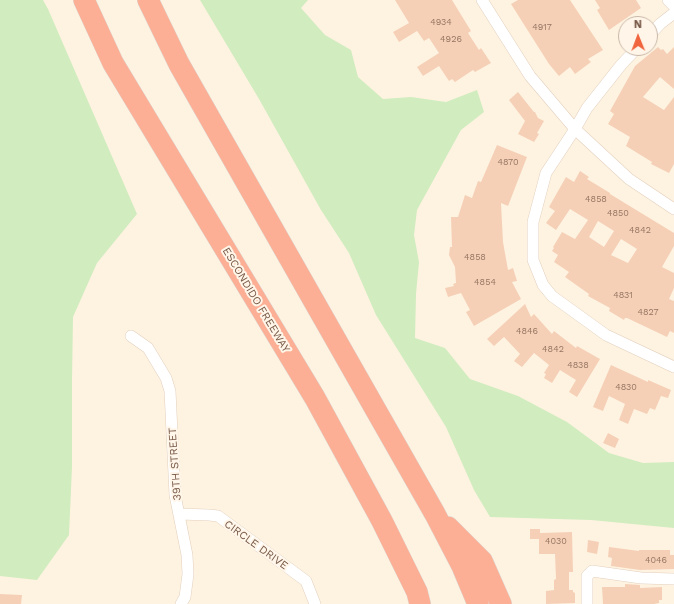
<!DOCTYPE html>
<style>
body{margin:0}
#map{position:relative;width:674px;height:604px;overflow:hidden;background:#fef3e1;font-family:"Work Sans",sans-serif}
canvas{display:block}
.north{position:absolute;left:618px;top:16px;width:40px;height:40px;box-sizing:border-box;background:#fff6e9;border:1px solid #c9b7a8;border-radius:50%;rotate:359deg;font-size:11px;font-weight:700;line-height:16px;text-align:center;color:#775846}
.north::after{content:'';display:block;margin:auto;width:14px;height:18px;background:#f0653e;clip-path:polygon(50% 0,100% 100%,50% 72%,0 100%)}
</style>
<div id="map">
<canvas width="674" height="604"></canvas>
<div class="north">N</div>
</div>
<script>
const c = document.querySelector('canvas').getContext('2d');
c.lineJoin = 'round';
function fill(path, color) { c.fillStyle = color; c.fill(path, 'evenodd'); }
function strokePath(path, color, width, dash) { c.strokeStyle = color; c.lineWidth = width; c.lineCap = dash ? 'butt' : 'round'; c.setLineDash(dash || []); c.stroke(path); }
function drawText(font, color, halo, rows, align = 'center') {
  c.font = font + ' "Work Sans",sans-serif'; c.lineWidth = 4; c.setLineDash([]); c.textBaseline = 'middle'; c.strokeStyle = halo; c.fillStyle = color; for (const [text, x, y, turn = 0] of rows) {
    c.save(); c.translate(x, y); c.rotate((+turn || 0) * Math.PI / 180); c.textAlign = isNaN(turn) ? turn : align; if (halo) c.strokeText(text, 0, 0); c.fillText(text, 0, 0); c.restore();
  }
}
const green = new Path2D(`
 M 0,0 L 43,0 L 48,9 L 137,214 L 97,263 L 73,317 L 72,381 L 72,467 L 69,535 L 37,580 L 0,576 Z
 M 200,0 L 308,0 L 301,8 L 325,35 L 351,50 L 358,77 L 383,99 L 411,97 L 446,102 L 477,90 L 484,112 L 461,130 L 417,210 L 414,235 L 419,262 L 416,294 L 415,338 L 445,348 L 470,379 L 518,396 L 567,422 L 609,453 L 643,463 L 674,462 L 674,528 L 591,520 L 490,517 L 474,490 L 446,427 L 376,315 L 349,253 L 321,210 L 259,99 Z`);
const building = new Path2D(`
 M 395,0 L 452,0 L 471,31 L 468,33 L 479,50 L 481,48 L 491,63 L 475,72 L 473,70 L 455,82 L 452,79 L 449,81 L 439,66 L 423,76 L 417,67 L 439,53 L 429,38 L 424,41 L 417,31 L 399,42 L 393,32 L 409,23 Z
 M 518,0 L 570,0 L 603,50 L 588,59 L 591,62 L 575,74 L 570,67 L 559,76 L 549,64 L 511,4 Z
 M 595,0 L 636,0 L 641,8 L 609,30 L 597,10 L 600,8 Z
 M 658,47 L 661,50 L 663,49 L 667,54 L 674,47 L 674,89 L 660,77 L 643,97 L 664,110 L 674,97 L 674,164 L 669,173 L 651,164 L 652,162 L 626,146 L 630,137 L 608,124 L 614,114 L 610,111 L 635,66 Z
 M 518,92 L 534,112 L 535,112 L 538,118 L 544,121 L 537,133 L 539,134 L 534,142 L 518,134 L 525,121 L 509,100 Z
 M 497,145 L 527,157 L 508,206 L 501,203 L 503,242 L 508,270 L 513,268 L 517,281 L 512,282 L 521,299 L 474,326 L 466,312 L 470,310 L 461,293 L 448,297 L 445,288 L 454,286 L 453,284 L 456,283 L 455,267 L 449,255 L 450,247 L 452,247 L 451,217 L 458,217 L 465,195 L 472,198 L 478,181 L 481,182 Z
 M 580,171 L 589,177 L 587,179 L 610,193 L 610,194 L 674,233 L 674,246 L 662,267 L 674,273 L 674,288 L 669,299 L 674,301 L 674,333 L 670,331 L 667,337 L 627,318 L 625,318 L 624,320 L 609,311 L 610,308 L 588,296 L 589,294 L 565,277 L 569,272 L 554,262 L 558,255 L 552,251 L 554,248 L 553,247 L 562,232 L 575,239 L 588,220 L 570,209 L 556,230 L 546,223 L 555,211 L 549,207 L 566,177 L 574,182 ZM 598,221 L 614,231 L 604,247 L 589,237 ZM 621,239 L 637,249 L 628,263 L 611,255 Z
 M 525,304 L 531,317 L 534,314 L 552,334 L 554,331 L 576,348 L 577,346 L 600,359 L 577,397 L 569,392 L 576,380 L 560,370 L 552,383 L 544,378 L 546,374 L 544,373 L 549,365 L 534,353 L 522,367 L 514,361 L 520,354 L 504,337 L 494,346 L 487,339 Z
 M 611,365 L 648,382 L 648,380 L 671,390 L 668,398 L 661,396 L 655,410 L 650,408 L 647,414 L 634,409 L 628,424 L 619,420 L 625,404 L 609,396 L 603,411 L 593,407 Z
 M 608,433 L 619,439 L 615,448 L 603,443 Z
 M 530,529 L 540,529 L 540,533 L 572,532 L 573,572 L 569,572 L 569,590 L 573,590 L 573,592 L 575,593 L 575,603 L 546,604 L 546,591 L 554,590 L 554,580 L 556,579 L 555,554 L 539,554 L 539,539 L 530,539 Z
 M 588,540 L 599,542 L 597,554 L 587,552 Z
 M 609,547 L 639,551 L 639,550 L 670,550 L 670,555 L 674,555 L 674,569 L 640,570 L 611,566 L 612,558 L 608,557 Z
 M 625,584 L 640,585 L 640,588 L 662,587 L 662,600 L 659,600 L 659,603 L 654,604 L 603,604 L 602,587 L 625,587 Z
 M 0,594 L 22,595 L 21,604 L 0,604 Z`);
const street = new Path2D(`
 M 482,0 L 530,76 L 575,129 L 629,179 L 674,209
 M 668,0 L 674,6
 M 650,35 L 660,24 L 674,13
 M 637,48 L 621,65 L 587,108 L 575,129 L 546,173 L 533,222 L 533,260 L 543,285 L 552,296 L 606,335 L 674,367
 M 131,336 L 148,348 L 166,378 L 170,391 L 175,495 L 187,555 L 188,574 L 185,597 L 181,604
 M 180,514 L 209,515 L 218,516 L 306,581 L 315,604
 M 587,604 L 587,576 L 592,571 L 641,578 L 674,579`);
const highway = new Path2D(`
 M 84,0 L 113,63 L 315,398 L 382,521 L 417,592 L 420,604
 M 148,0 L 179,64 L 435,514 L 462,566 L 478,604
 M 448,527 L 482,561 L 501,604`);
const numberNames = [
 ["4934",441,22],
 ["4917",542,27],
 ["4926",451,39],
 ["4870",508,162],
 ["4858",596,199],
 ["4850",618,213],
 ["4842",640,230],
 ["4858",475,257],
 ["4854",485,282],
 ["4831",623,295],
 ["4827",648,312],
 ["4846",527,331],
 ["4842",553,349],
 ["4838",578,365],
 ["4830",626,387],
 ["4030",556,541],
 ["4046",656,560]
];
const streetNames = [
 ["ESCONDIDO FREEWAY",256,300,59],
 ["39TH STREET",175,464,-94],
 ["CIRCLE DRIVE",256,545,36]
];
fill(green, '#d1ecbf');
fill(building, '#f5d0b7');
strokePath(street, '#e3cfbd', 12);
strokePath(highway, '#ded7d3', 22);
strokePath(street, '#fff', 11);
strokePath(highway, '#fcaf94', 21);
drawText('9px', '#967662', null, numberNames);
drawText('11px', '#775846', '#fff6e9', streetNames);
</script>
